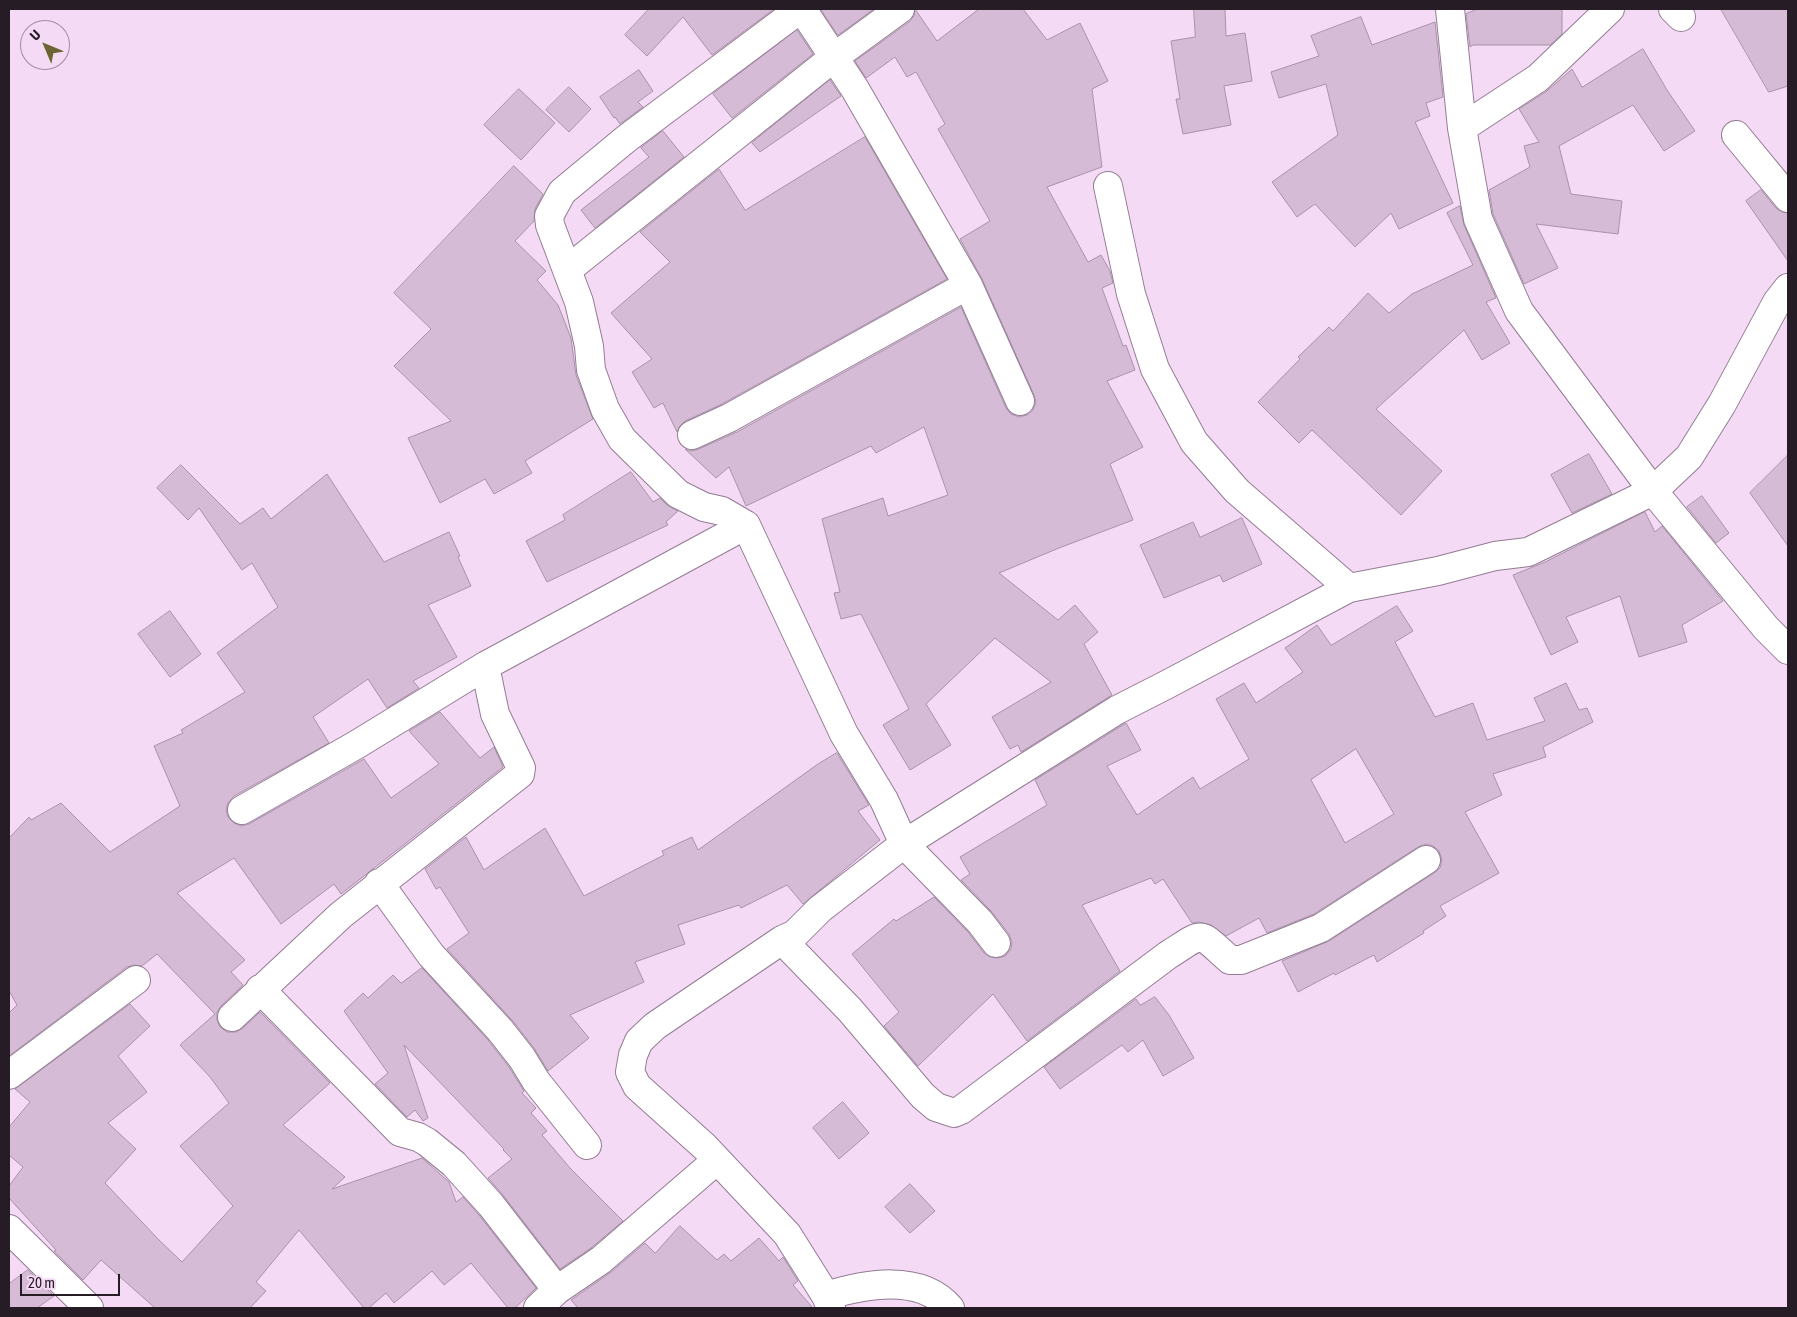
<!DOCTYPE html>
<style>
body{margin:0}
#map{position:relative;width:1797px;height:1317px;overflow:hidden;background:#f4daf4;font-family:"Asap Condensed",sans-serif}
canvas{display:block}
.frame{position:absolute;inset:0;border:10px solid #261c26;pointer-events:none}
.north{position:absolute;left:20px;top:20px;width:50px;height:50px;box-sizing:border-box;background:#f4daf4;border:1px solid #a28ea2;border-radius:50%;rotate:315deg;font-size:14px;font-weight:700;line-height:20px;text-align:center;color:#261c26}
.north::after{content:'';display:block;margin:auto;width:18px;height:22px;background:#6b6531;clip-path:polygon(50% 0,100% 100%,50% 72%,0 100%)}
.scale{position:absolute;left:20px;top:1274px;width:100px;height:22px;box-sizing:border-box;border:2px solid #261c26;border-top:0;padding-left:6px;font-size:15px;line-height:18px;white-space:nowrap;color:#261c26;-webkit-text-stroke:4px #f4daf4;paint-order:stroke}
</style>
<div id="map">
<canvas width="1797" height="1317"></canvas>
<div class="frame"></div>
<div class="north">U</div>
<div class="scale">20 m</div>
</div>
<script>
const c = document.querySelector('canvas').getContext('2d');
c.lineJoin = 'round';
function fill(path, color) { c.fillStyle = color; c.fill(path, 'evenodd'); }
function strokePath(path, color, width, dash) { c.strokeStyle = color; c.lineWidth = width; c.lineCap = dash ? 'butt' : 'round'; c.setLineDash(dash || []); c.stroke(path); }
const building = new Path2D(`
 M 649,9 L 774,9 L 712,55 L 683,17 L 647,56 L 625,35 Z
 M 821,9 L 874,9 L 838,35 Z
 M 915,9 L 937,41 L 979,9 L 1023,9 L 1047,40 L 1080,23 L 1108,81 L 1092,89 L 1102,167 L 1047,187 L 1088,262 L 1101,255 L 1110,271 L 1113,283 L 1102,288 L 1123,346 L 1126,345 L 1135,370 L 1107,381 L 1143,447 L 1110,464 L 1133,520 L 1059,548 L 999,573 L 1058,620 L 1075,605 L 1098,632 L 1084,644 L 1112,695 L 1021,752 L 1018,745 L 1010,749 L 992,717 L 1051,682 L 995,638 L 926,704 L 951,745 L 910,770 L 883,725 L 909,709 L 861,614 L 841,619 L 834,593 L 840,592 L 822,519 L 883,498 L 888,516 L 948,495 L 924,427 L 876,453 L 871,446 L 746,506 L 729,467 L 716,478 L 685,449 L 691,451 L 699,449 L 737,432 L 961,307 L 1006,408 L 1011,414 L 1019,417 L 1027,415 L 1033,410 L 1036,402 L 1034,395 L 982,279 L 960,239 L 990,221 L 938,129 L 945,124 L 916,72 L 907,77 L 895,57 L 866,78 L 855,61 L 909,22 L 914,16 Z
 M 1194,9 L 1225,9 L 1226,36 L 1245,33 L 1252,81 L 1224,86 L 1231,125 L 1183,134 L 1176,99 L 1180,99 L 1171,41 L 1195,37 Z
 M 1478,9 L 1562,9 L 1562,34 L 1550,45 L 1473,45 L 1470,47 L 1466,14 Z
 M 1721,9 L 1788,9 L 1788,86 L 1769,92 Z
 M 1361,17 L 1372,45 L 1435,22 L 1443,97 L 1426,103 L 1430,116 L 1415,122 L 1453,203 L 1399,229 L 1391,213 L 1355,247 L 1315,204 L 1297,217 L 1272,182 L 1338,135 L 1326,84 L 1279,98 L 1271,72 L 1319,56 L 1311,36 Z
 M 797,30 L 813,54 L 732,118 L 713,94 Z
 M 1643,49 L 1667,90 L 1695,131 L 1664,151 L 1633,105 L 1559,146 L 1571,194 L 1622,201 L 1618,234 L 1536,224 L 1558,268 L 1524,284 L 1493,214 L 1489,190 L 1530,167 L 1524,146 L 1539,142 L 1519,109 L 1547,91 L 1572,69 L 1582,87 Z
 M 639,70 L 653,91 L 638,102 L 643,107 L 620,124 L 615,117 L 614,118 L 600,97 Z
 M 830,80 L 841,96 L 760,152 L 752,143 Z
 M 569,87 L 591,109 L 569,132 L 546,110 Z
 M 519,89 L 555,123 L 521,160 L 484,125 Z
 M 663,131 L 684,157 L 595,228 L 581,210 L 649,157 L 641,148 Z
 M 865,137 L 947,279 L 722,404 L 685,421 L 680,426 L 677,432 L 663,403 L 654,408 L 632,372 L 652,359 L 611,313 L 670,262 L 640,232 L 719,169 L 745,210 Z
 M 514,166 L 543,194 L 535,209 L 534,221 L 515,241 L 546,271 L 537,280 L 558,305 L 571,338 L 576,375 L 593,419 L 525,461 L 532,473 L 494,494 L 485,479 L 440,503 L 408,438 L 451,421 L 394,366 L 431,329 L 394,293 Z
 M 1761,190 L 1776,208 L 1782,212 L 1788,213 L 1788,261 L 1746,201 Z
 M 1460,206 L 1464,225 L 1496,298 L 1486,302 L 1510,343 L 1482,360 L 1464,330 L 1376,409 L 1442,471 L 1401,515 L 1312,430 L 1299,443 L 1258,402 L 1300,359 L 1298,357 L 1329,327 L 1333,331 L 1368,293 L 1389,313 L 1412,294 L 1473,265 L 1447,213 Z
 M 1589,454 L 1612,494 L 1572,513 L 1551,475 Z
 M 1788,455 L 1788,546 L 1750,493 Z
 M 181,465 L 240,524 L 263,508 L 271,519 L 327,474 L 384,562 L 449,532 L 460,556 L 458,557 L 471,586 L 428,605 L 457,657 L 413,681 L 419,688 L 387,708 L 368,679 L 313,717 L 329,743 L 234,796 L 228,803 L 226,810 L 228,817 L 234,823 L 241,826 L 249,824 L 364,759 L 391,798 L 439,764 L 409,731 L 440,712 L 480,758 L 494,747 L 503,767 L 341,894 L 334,884 L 281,924 L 234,858 L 177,893 L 245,960 L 231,972 L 243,985 L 221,1006 L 217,1012 L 217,1020 L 220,1027 L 227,1032 L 236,1032 L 243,1028 L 260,1012 L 330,1083 L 283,1125 L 345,1177 L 332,1189 L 422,1158 L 449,1182 L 456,1202 L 463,1197 L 479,1215 L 536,1288 L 515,1308 L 508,1308 L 471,1263 L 444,1285 L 432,1271 L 394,1303 L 386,1293 L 369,1308 L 364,1308 L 299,1230 L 256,1282 L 266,1291 L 250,1308 L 155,1308 L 101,1260 L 83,1280 L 54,1251 L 56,1250 L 9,1198 L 9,1186 L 23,1167 L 9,1155 L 9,1127 L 30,1102 L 15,1089 L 130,1004 L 150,1026 L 118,1056 L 147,1092 L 108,1123 L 136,1149 L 105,1183 L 159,1240 L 182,1262 L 233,1206 L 180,1146 L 229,1103 L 210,1077 L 180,1045 L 215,1014 L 157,954 L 142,966 L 134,965 L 127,967 L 9,1056 L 9,1013 L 17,1005 L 9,991 L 9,838 L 29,817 L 31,820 L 61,803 L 110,852 L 180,806 L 154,746 L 183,733 L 181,730 L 245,692 L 217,653 L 278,607 L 252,563 L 242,570 L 199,508 L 188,520 L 157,488 Z
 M 631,472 L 653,502 L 660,498 L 667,505 L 678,511 L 666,522 L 668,525 L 547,582 L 526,541 L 565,520 L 563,515 Z
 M 1702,496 L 1729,533 L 1716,543 L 1687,507 Z
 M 1645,512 L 1655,532 L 1662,526 L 1723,601 L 1682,625 L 1687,642 L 1639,657 L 1620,596 L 1566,617 L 1578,642 L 1551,655 L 1513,575 L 1545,562 Z
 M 1242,518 L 1262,564 L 1223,582 L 1220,575 L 1164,598 L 1140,545 L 1193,522 L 1200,537 Z
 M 1397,606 L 1413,631 L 1395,642 L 1435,717 L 1473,703 L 1487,740 L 1545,721 L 1534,698 L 1566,683 L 1579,710 L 1587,708 L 1593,722 L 1543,747 L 1546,757 L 1493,774 L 1502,795 L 1465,812 L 1499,873 L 1440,906 L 1446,916 L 1423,931 L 1424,933 L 1377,962 L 1374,955 L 1335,975 L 1334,973 L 1298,992 L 1282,961 L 1329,941 L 1434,873 L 1440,868 L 1442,860 L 1439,851 L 1433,846 L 1426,844 L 1418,847 L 1314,914 L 1267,933 L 1259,918 L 1226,936 L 1211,925 L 1199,922 L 1192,923 L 1163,879 L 1155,884 L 1151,878 L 1082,905 L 1120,971 L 1027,1041 L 993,994 L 918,1066 L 884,1026 L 899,1012 L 852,954 L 894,919 L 896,921 L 934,897 L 968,932 L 984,953 L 990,957 L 998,958 L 1005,956 L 1011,949 L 1012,942 L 1009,934 L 991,911 L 961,880 L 970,874 L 960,857 L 1047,805 L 1035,780 L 1126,723 L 1141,750 L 1107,766 L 1137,815 L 1193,777 L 1200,789 L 1249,759 L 1216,699 L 1244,683 L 1256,703 L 1303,672 L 1285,648 L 1317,625 L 1331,645 ZM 1356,749 L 1394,814 L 1345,843 L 1311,780 Z
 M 170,611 L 201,654 L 170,677 L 138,634 Z
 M 837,753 L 869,805 L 858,811 L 880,840 L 803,904 L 787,885 L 741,908 L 739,905 L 678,925 L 685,944 L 635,962 L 644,982 L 570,1015 L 589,1038 L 548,1071 L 534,1048 L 512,1020 L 447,949 L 469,933 L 440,887 L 436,889 L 425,869 L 466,837 L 484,870 L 545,828 L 584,896 L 664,855 L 662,851 L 692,837 L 698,850 L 818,764 Z
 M 422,968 L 488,1040 L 509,1067 L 524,1091 L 522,1093 L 536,1108 L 531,1113 L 547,1131 L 542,1135 L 570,1168 L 623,1221 L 591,1248 L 560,1269 L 503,1195 L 488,1178 L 512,1159 L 503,1150 L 504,1149 L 404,1045 L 428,1118 L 423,1121 L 415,1110 L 407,1117 L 375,1084 L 388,1073 L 344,1011 L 363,993 L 368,998 L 393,975 L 401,983 Z
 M 1155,997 L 1169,1015 L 1194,1058 L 1163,1076 L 1143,1040 L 1128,1052 L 1122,1045 L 1060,1089 L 1044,1067 L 1136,999 L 1140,1005 Z
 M 843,1102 L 869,1133 L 839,1159 L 813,1128 Z
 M 910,1184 L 935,1211 L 910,1233 L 885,1207 Z
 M 680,1226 L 717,1260 L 724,1254 L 731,1261 L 759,1238 L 779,1261 L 783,1257 L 798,1281 L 793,1285 L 813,1308 L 578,1308 L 571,1300 L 610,1273 L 645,1243 L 655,1253 Z
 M 28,1270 L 54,1296 L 37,1308 L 9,1308 L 9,1284 Z`);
const street = new Path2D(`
 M 800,9 L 626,139 L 562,192 L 549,216 L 550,225 L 579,302 L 589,346 L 591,370 L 605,409 L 622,439 L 678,494 L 704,507 L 722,511 L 746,525 L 844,734 L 884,800 L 904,844 L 980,922 L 996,943
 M 802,9 L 855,89 L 968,285 L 1020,401
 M 1450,9 L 1462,128 L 1478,219 L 1519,311 L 1653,491 L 1766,628 L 1788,650
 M 1673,9 L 1681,17
 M 1462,128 L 1538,78 L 1610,9
 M 1736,135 L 1788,198
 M 1108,186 L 1131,294 L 1155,369 L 1194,442 L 1237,491 L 1349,588
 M 567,270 L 833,58 L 900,9
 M 692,435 L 729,418 L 968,285
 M 242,810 L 356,745 L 485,666 L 746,525
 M 379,883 L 431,955 L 500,1030 L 522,1058 L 536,1081 L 587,1145
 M 782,940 L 850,1010 L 923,1096 L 936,1107 L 954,1113 L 961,1110 L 1168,955 C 1206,931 1197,931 1230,960 L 1241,960 L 1321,928 L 1426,860
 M 260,989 L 400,1132 L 418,1137 L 427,1142 L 454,1164 L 491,1205 L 557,1290
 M 232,1017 L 341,915 L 520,774 L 521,768 L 495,714 L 485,666
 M 9,1075 L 136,980
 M 9,1229 L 89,1308
 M 826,1296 C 865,1284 920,1273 950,1308
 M 538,1308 L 557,1290 L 601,1260 L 717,1160
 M 831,1308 L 826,1296 L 787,1234 L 705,1147 L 637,1086 L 630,1072 L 633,1055 L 639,1041 L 655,1026 L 782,940 L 795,934 L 820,909 L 904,844 L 1117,710 L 1166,685 L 1349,588 L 1438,571 L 1495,556 L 1528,552 L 1653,491 L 1689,457 L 1722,404 L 1777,302 L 1788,288`);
fill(building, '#d5bbd5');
strokePath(building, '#aa92aa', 1);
strokePath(street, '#947c94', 30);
strokePath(street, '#fff', 28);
</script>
